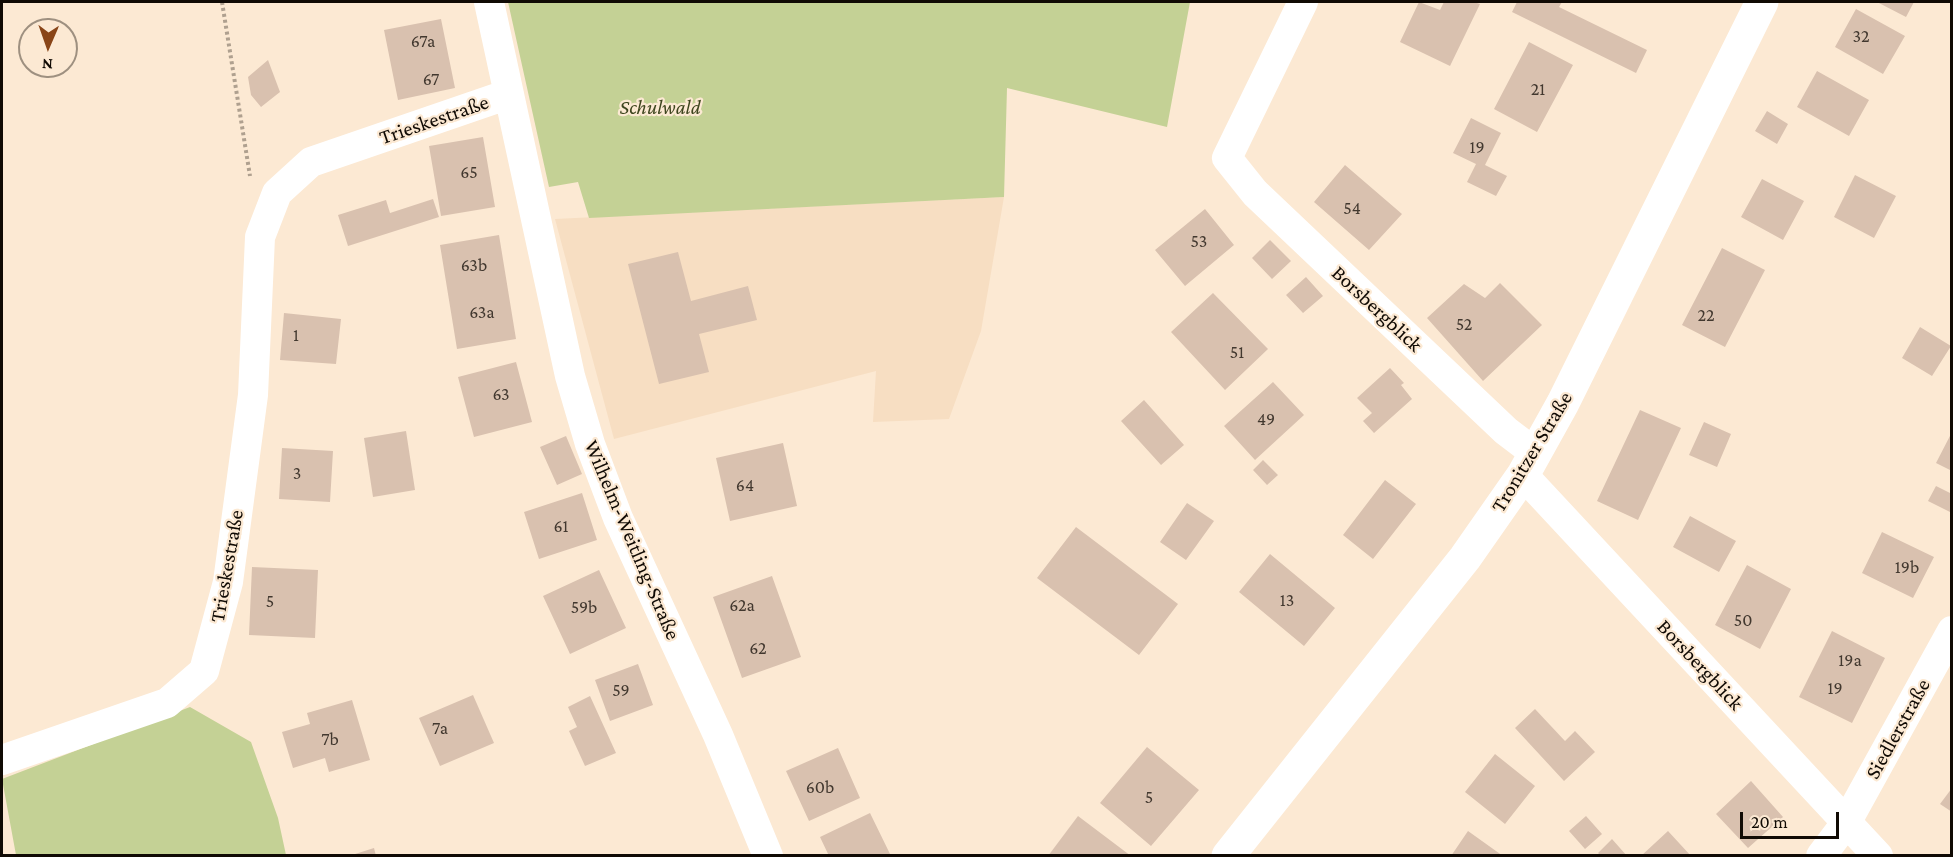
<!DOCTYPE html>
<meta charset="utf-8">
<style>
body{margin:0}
#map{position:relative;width:1953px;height:857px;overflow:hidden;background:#fce9d3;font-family:"Crimson Pro",serif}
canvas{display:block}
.frame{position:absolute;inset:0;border:3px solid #100a04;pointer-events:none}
.north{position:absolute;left:18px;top:18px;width:60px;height:60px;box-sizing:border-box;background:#fce9d3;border:2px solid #9e9080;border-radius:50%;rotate:182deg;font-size:16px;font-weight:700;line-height:24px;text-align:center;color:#100a04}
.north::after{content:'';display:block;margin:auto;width:21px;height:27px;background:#894518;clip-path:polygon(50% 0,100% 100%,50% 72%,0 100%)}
.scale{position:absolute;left:1740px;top:812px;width:99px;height:27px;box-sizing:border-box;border:3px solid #100a04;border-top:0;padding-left:8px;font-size:18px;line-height:21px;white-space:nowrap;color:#100a04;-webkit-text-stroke:4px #fce9d3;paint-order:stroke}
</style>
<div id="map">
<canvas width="1953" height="857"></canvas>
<div class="frame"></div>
<div class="north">N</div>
<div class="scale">20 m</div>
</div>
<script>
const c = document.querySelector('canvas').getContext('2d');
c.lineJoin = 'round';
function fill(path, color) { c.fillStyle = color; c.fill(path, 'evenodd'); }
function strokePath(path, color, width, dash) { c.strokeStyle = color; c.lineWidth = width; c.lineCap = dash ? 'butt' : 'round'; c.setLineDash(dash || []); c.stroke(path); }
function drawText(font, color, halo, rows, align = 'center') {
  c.font = font + ' "Crimson Pro",serif'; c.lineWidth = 4.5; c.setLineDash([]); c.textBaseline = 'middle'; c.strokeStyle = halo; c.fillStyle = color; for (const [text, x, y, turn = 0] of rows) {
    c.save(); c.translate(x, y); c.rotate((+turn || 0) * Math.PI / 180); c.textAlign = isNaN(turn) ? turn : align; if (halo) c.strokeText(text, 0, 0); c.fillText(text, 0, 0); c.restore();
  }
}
const built = new Path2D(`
 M 1004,197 L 981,331 L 949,419 L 873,422 L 876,371 L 614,439 L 555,219 Z`);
const green = new Path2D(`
 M 508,2 L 1190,2 L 1167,127 L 1007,88 L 1004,197 L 589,218 L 578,182 L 549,187 Z
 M 190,707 L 251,742 L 278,818 L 286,855 L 16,855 L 2,779 Z`);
const building = new Path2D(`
 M 1419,2 L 1440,10 L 1444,2 L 1474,2 L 1480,4 L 1450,66 L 1400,42 Z
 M 1517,2 L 1562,2 L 1559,7 L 1647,50 L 1636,73 L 1512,12 Z
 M 1877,2 L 1914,2 L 1906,17 Z
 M 1856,9 L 1905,36 L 1883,74 L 1835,47 Z
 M 441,19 L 455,88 L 398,100 L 384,30 Z
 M 1529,42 L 1573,65 L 1537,132 L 1494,109 Z
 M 268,60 L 280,92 L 261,107 L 251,95 L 248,77 Z
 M 1817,71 L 1869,100 L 1849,136 L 1797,107 Z
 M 1767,111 L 1788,124 L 1777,144 L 1755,131 Z
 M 1471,118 L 1501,133 L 1485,165 L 1507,176 L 1496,196 L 1467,182 L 1476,164 L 1453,153 Z
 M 483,137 L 495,207 L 441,216 L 429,146 Z
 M 1345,165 L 1402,214 L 1369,250 L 1314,202 Z
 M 1855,175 L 1896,196 L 1874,238 L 1834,217 Z
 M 1762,179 L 1804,201 L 1783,240 L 1741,217 Z
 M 433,199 L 439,217 L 348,246 L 338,215 L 386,200 L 390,213 Z
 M 1205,209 L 1234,245 L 1185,286 L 1155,250 Z
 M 499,235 L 516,339 L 457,349 L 440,245 Z
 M 1270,240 L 1291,261 L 1272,279 L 1252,258 Z
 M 1722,248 L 1765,270 L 1725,347 L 1682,325 Z
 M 678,252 L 691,301 L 748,286 L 757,320 L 699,334 L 709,372 L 659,384 L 628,264 Z
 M 1306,277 L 1323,296 L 1303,313 L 1286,295 Z
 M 1500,283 L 1542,325 L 1483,381 L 1427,318 L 1464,284 L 1485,298 Z
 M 1213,293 L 1268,349 L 1225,390 L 1171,332 Z
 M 284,313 L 341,319 L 336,364 L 280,360 Z
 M 1920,327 L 1951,346 L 1932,376 L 1902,358 Z
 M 516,362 L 532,422 L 474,437 L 458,377 Z
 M 1390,368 L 1404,383 L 1401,385 L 1412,399 L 1374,433 L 1363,421 L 1372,413 L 1357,398 Z
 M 1273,382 L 1304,415 L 1255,460 L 1224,426 Z
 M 1144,400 L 1184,445 L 1161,465 L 1121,421 Z
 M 1640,410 L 1681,428 L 1638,520 L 1597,501 Z
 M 1704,422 L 1731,434 L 1717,467 L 1689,455 Z
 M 406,431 L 415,490 L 373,497 L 364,438 Z
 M 1952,432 L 1952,471 L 1936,463 Z
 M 566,436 L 582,474 L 557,485 L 540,447 Z
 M 783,443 L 797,506 L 730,521 L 716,458 Z
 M 282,448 L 333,451 L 330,502 L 279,499 Z
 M 1263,460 L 1278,475 L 1267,485 L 1253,470 Z
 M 1385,480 L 1416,504 L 1373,559 L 1343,535 Z
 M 1936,486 L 1952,494 L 1952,513 L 1928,501 Z
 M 582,493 L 597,540 L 539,559 L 524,512 Z
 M 1187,503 L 1214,521 L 1186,560 L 1160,542 Z
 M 1690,516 L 1736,541 L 1719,572 L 1673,547 Z
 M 1076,527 L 1178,604 L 1139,655 L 1037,578 Z
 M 1882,532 L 1934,557 L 1913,598 L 1862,573 Z
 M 1270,554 L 1335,608 L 1304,646 L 1239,592 Z
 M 1747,565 L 1791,589 L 1760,649 L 1715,625 Z
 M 252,567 L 318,570 L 315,638 L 249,635 Z
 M 599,570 L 626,628 L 570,654 L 543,596 Z
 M 772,576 L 801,657 L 742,678 L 713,597 Z
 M 1832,631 L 1885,658 L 1852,723 L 1799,697 Z
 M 638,664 L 653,705 L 610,721 L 595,680 Z
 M 473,695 L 494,743 L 440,766 L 419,718 Z
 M 590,696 L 616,753 L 585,766 L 569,731 L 577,727 L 568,707 Z
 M 352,700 L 370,760 L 329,772 L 325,758 L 293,768 L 282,732 L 310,724 L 307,713 Z
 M 1535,709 L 1565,741 L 1575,731 L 1595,752 L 1564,781 L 1515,728 Z
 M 1147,747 L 1199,790 L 1151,846 L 1100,803 Z
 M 838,748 L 860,798 L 809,821 L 786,771 Z
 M 1495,754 L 1535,786 L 1505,824 L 1465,792 Z
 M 1751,781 L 1783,817 L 1748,848 L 1716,814 Z
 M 1952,788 L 1952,812 L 1940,804 Z
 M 870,813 L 891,856 L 829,856 L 820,837 Z
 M 1078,816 L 1131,856 L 1048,856 Z
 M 1586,816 L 1602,834 L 1585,849 L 1569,831 Z
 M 1468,831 L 1503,856 L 1451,856 Z
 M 1668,831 L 1691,856 L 1641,856 Z
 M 1612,839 L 1627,856 L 1601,856 L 1598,853 Z
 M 374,848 L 376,856 L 352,856 L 352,855 Z`);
const path = new Path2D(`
 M 222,2 L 250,176`);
const street = new Path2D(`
 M 489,2 L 570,376 L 590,444 L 618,518 L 718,735 L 768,856
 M 1303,2 L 1227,158 L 1255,193 L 1506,431 L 1535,453
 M 1523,475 L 1878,856
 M 2,760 L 167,703 L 204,671 L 228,582 L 253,395 L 260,237 L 277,193 L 311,162 L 509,94
 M 1821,856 L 1846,823 L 1952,631`);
const secondary = new Path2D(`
 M 1228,856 L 1465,558 L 1523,475 L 1563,403 L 1762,2`);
const numberNames = [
 ["32",1861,36],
 ["67a",423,41],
 ["67",431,79],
 ["21",1538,89],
 ["19",1477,147],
 ["65",469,172],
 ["54",1352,208],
 ["53",1199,241],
 ["63b",474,265],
 ["63a",482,312],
 ["22",1706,315],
 ["52",1464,324],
 ["1",296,335],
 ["51",1237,352],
 ["63",501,394],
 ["49",1266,419],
 ["3",297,473],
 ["64",745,485],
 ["61",561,526],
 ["19b",1907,567],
 ["13",1287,600],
 ["5",270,601],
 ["62a",742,605],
 ["59b",584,607],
 ["50",1743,620],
 ["62",758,648],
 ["19a",1850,660],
 ["19",1835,688],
 ["59",621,690],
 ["7a",440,728],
 ["7b",330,739],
 ["60b",820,787],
 ["5",1149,797]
];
const parkNames = [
 ["Schulwald",660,108]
];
const streetNames = [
 ["Trieskestraße",434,120,-19],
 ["Borsbergblick",1377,309,43],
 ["Tronitzer Straße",1532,452,-59],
 ["Wilhelm-Weitling-Straße",632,540,67],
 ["Trieskestraße",227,566,-80],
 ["Borsbergblick",1700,665,47],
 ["Siedlerstraße",1898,729,-61]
];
fill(built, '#f7dec2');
fill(green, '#c4d195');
fill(building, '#d9c1af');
strokePath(path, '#afa08f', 4, [3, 3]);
strokePath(street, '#fff', 30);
strokePath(secondary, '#fff', 33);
drawText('18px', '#42382f', null, numberNames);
drawText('italic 21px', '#3e451e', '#fce9d3', parkNames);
drawText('21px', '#100a04', '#fce9d3', streetNames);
</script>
